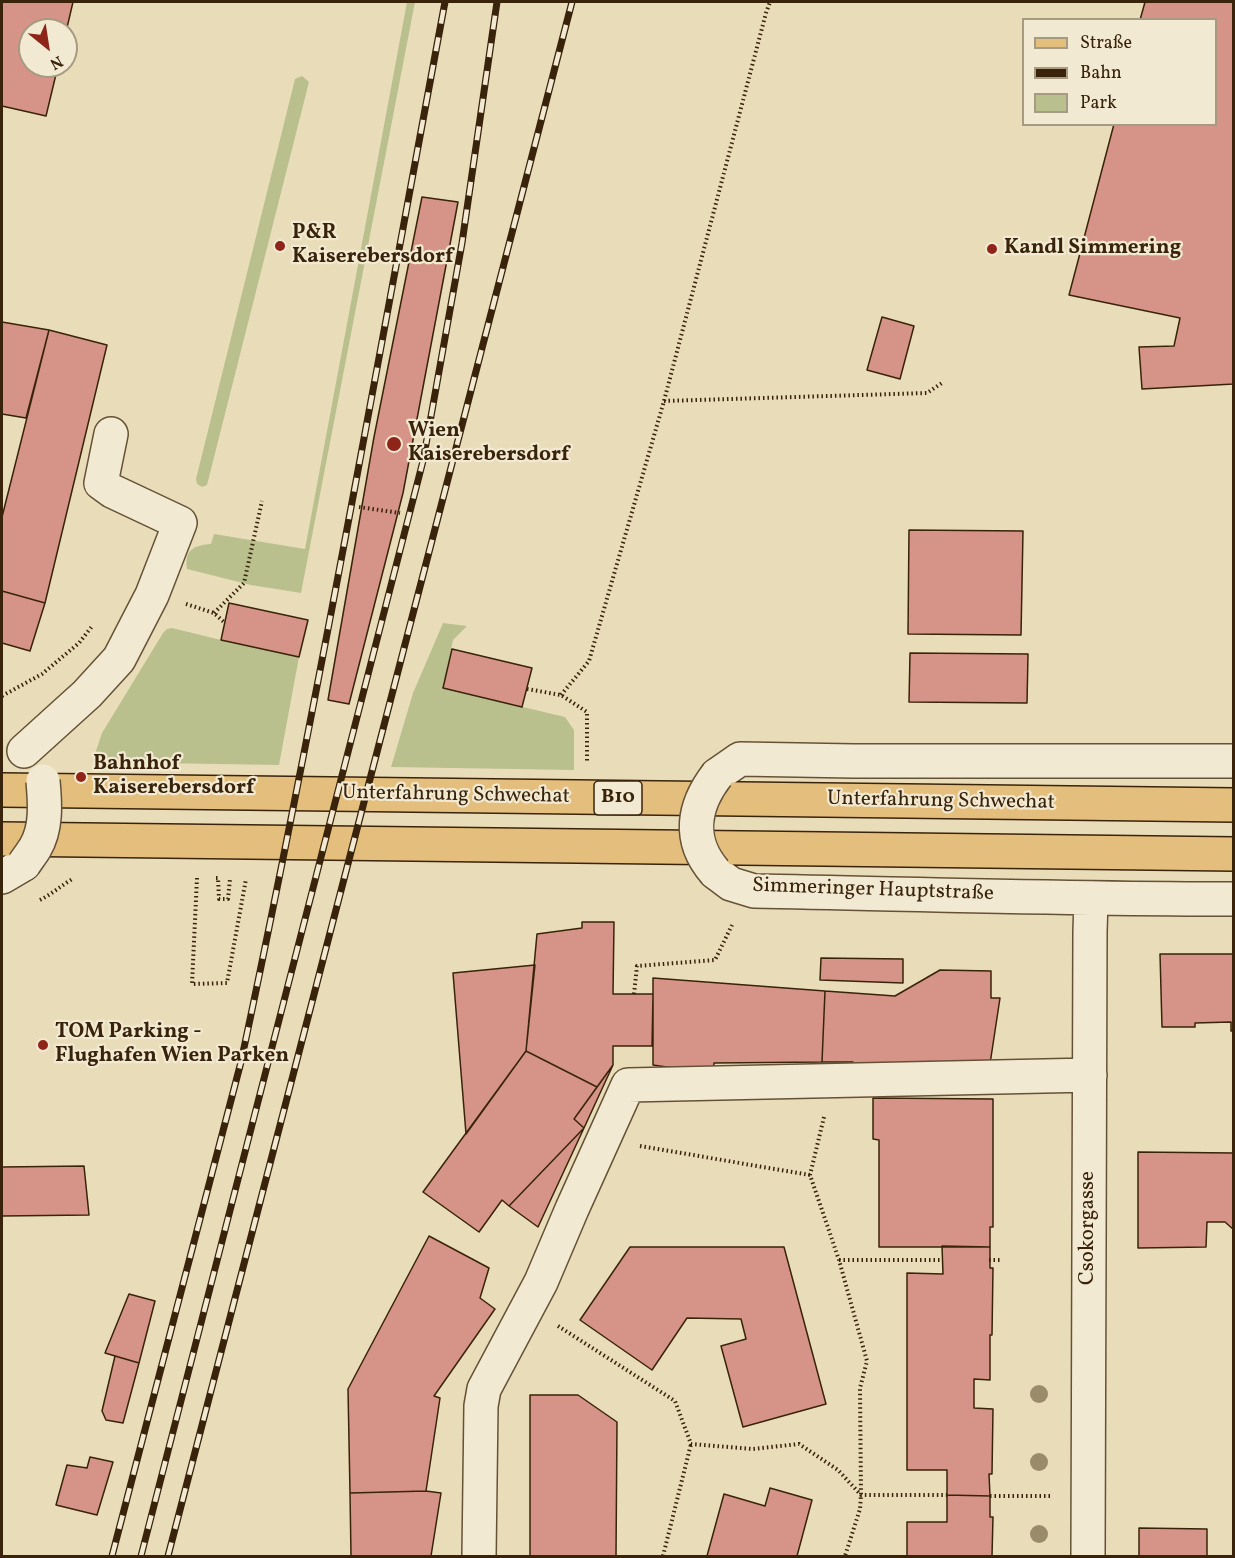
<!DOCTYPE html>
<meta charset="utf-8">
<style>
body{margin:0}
#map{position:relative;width:1235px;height:1558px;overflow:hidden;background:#e9ddb9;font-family:Vollkorn,serif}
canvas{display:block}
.frame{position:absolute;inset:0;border:3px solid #39230b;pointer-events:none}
.legend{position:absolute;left:1022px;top:18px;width:195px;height:108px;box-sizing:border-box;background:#f1e9d2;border:2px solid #a79a82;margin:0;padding:8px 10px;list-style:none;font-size:18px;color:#39230b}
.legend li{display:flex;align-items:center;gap:12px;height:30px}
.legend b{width:30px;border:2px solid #a79a82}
.north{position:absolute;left:18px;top:18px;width:60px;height:60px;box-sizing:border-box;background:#f1e9d2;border:2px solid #a79a82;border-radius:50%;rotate:150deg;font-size:16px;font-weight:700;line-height:24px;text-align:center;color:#39230b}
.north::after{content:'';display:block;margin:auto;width:21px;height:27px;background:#8f2418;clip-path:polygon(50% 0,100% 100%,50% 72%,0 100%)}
</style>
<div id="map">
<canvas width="1235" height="1558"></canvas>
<div class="frame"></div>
<ul class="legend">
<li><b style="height:8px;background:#e4be7c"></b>Straße</li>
<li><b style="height:8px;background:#39230b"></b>Bahn</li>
<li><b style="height:16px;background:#b9c08e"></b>Park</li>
</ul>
<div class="north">N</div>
</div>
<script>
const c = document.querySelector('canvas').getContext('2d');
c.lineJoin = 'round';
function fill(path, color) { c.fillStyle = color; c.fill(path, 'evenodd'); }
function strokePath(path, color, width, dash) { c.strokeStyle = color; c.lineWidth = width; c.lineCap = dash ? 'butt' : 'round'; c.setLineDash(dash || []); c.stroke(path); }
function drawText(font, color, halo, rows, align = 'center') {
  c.font = font + ' Vollkorn,serif'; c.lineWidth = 4.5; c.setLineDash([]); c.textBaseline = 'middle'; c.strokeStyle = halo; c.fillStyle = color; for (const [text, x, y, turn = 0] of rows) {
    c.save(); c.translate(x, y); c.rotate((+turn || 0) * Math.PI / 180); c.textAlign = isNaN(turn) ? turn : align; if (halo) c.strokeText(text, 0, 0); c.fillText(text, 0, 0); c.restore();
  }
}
const green = new Path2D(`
 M 407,2 L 415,2 L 301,593 L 251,585 L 187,569 C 184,550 194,545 211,544 L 214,534 L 305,549 Z
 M 302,76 L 309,82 L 207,485 L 202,487 L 197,484 L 196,479 L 295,79 Z
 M 443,623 L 467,626 L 453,640 L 443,688 L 565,717 L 574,730 L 574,770 L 391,767 L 413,693 Z
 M 172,628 L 221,640 L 299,657 L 279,765 L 95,762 L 96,751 L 102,733 L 163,633 L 167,629 Z`);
const building = new Path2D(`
 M 2,2 L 73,2 L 66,32 L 66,30 L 30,30 L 30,66 L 58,66 L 46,116 L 2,106 Z
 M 1145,2 L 1234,2 L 1234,384 L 1142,389 L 1139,347 L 1174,346 L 1180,318 L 1069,295 L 1114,124 L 1216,124 L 1216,20 L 1140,20 Z
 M 422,197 L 458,202 L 403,493 L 349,704 L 328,700 L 374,437 Z
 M 882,317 L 914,326 L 900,379 L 867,370 Z
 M 2,322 L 49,330 L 26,418 L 2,414 Z
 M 49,330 L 107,345 L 45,603 L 2,591 L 2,517 Z
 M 909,530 L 1023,531 L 1021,635 L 908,634 Z
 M 2,591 L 45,603 L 30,651 L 2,643 Z
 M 229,603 L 308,620 L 299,657 L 221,640 Z
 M 452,649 L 532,668 L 522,707 L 443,688 Z
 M 910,653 L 1028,654 L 1027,703 L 909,702 Z
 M 582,922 L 614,922 L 613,994 L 653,994 L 652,1046 L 613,1046 L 613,1065 L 597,1087 L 526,1051 L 537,934 L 582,928 Z
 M 1160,954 L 1234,954 L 1234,1031 L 1231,1031 L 1231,1022 L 1195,1023 L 1195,1027 L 1162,1027 Z
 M 821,958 L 903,959 L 903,983 L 820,980 Z
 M 535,965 L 526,1051 L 466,1134 L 453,973 Z
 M 940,970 L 991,971 L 991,998 L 1000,998 L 990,1064 L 854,1064 L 853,1062 L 822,1062 L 825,991 L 895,996 Z
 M 653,978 L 825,991 L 822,1062 L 714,1063 L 713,1074 L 653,1065 Z
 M 526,1051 L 597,1087 L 574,1119 L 584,1128 L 509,1206 L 502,1200 L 479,1232 L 423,1192 Z
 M 613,1065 L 584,1128 L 574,1119 Z
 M 873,1098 L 993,1099 L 993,1227 L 990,1227 L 990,1247 L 879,1247 L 879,1140 L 873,1139 Z
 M 584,1128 L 538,1227 L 509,1206 Z
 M 1138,1152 L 1234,1153 L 1234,1230 L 1225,1222 L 1207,1222 L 1206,1247 L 1138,1248 Z
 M 84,1166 L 89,1215 L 2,1216 L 2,1167 Z
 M 429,1236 L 489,1268 L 480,1298 L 495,1309 L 434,1396 L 440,1398 L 426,1491 L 350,1493 L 348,1389 Z
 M 942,1246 L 990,1247 L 990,1268 L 993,1268 L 992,1335 L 990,1335 L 990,1380 L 974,1379 L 974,1408 L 993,1409 L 992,1474 L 989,1474 L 990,1496 L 947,1495 L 947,1470 L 907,1470 L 907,1273 L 943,1274 Z
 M 630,1247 L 784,1247 L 826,1404 L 743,1427 L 721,1346 L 746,1339 L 741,1319 L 687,1318 L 652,1370 L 580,1320 Z
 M 129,1294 L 155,1301 L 139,1363 L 105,1353 Z
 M 115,1356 L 139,1363 L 123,1423 L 106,1420 L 102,1411 Z
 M 530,1395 L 578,1395 L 617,1422 L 616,1556 L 530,1556 Z
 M 90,1457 L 113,1462 L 97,1515 L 56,1505 L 67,1465 L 87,1468 Z
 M 770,1488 L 812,1500 L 797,1556 L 707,1556 L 724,1494 L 765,1506 Z
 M 426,1491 L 441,1493 L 431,1556 L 351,1556 L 350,1493 Z
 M 947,1495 L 990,1496 L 990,1517 L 993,1517 L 992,1556 L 907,1556 L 907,1522 L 947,1522 Z
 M 1139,1528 L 1207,1529 L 1207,1556 L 1139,1556 Z`);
const path = new Path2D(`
 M 664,401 L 927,393 L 942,383
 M 359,507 L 400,513
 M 186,604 L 214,613 L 225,623
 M 214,613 L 244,583 L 262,501
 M 527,689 L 561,695 L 587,712 L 587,763
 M 561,695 L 589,661 L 664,401 L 766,13 L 770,2
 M 2,696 L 42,674 L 79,643 L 93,625
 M 197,878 L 192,984 L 227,983 L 246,879
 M 216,878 L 218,878 L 219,899 L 228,899 L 230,879
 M 40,900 C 52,894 62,885 74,878
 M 634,994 L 637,966 L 715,960 L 732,925
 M 824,1117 L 810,1175 L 839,1260 L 867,1361 L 860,1388 L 861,1495 L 860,1509 L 845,1556
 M 640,1146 L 810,1175
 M 839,1260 L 943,1260
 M 989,1260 L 1000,1260
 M 558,1326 L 675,1401 L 691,1444 L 753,1449 L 799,1444 L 838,1470 L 861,1495 L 947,1495
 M 990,1496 L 1051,1496
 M 663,1556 L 691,1444`);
const minor = new Path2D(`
 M 24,751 L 87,694 L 119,659 L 152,595 L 180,523 L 112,491 L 101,483 L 111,434
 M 717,775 L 740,759 L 854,761 L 1234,761
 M 715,872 L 731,884 L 754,891 C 914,894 1074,899 1234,899
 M 2,877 L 24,864
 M 479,1556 L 481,1406 L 484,1389 L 541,1282 L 572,1209 L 628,1085 L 1090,1075
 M 1088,1556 L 1090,932 L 1091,899`);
const major = new Path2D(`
 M 2,790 L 1234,805
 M 2,839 L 1234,854`);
const rail = new Path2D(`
 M 112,1556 L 241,1062 C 316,710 379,355 445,2
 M 141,1556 L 423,461 L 462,243 L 497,2
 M 168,1556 L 572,2`);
const minorBridge = new Path2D(`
 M 24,864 C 28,858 32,853 35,848 C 47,828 45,803 43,781
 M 715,872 C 687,840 693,806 717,775`);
const trees = [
 [1039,1394],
 [1039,1462],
 [1039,1534]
];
const markers = [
 [280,246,6,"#8f2418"],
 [992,249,6,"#8f2418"],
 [394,444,8,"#8f2418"],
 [81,777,6,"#8f2418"],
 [43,1045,6,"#8f2418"]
];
const shields = [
 [618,798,48]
];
const shieldNames = [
 ["B10",618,798]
];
const poiNames = [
 ["P&R",292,234],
 ["Kaiserebersdorf",292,258],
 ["Kandl Simmering",1004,249],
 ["Wien",408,432],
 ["Kaiserebersdorf",408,456],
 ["Bahnhof",93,765],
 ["Kaiserebersdorf",93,789],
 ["TOM Parking -",55,1033],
 ["Flughafen Wien Parken",55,1057]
];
const streetNames = [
 ["Unterfahrung Schwechat",456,796,1],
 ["Unterfahrung Schwechat",941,802,1],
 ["Simmeringer Hauptstraße",873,891,2],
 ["Csokorgasse",1089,1228,-90]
];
fill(green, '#b9c08e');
fill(building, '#d69488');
strokePath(building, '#39230b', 1.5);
strokePath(minor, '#655236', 36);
strokePath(major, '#39230b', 36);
strokePath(path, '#39230b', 4, [1.5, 3]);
strokePath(minor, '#f1e9d2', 33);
strokePath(major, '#e4be7c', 33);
strokePath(rail, '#39230b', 7);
strokePath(rail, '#f1e9d2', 4.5, [14]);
strokePath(minorBridge, '#655236', 36, []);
strokePath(minorBridge, '#f1e9d2', 33);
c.fillStyle = '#9a8c6b';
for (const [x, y] of trees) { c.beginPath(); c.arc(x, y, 9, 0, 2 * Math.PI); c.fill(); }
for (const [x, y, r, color] of markers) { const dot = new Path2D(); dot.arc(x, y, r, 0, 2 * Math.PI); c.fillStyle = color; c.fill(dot); strokePath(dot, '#f1e9d2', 2); }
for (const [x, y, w] of shields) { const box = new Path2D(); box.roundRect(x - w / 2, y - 17, w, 34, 4.5); c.fillStyle = '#f1e9d2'; c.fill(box); strokePath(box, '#39230b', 1.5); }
drawText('bold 20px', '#39230b', null, shieldNames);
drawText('bold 21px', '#39230b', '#f1e9d2', poiNames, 'left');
drawText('21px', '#39230b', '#f1e9d2', streetNames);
</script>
